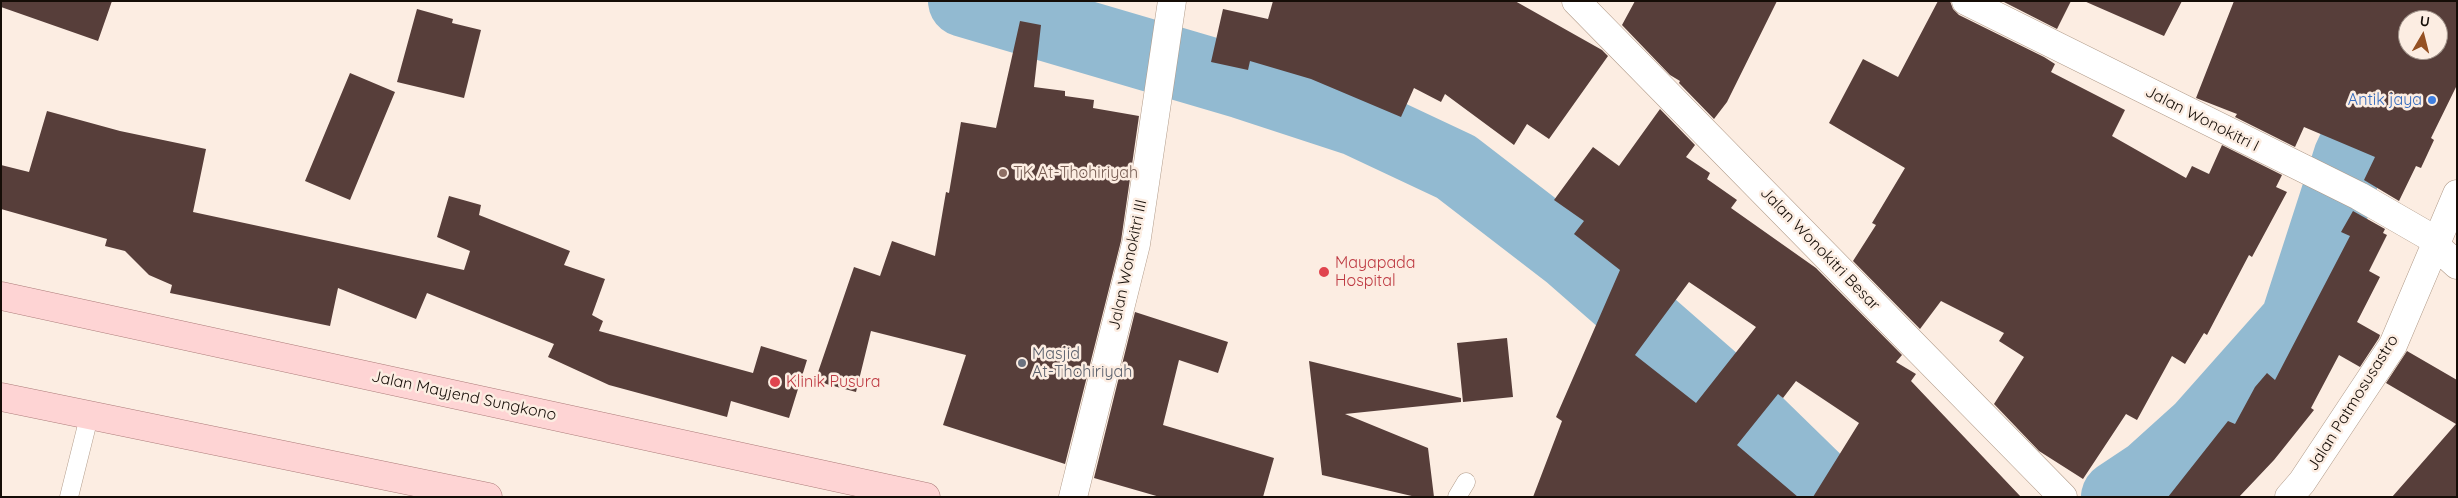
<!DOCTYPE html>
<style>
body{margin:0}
#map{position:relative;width:2458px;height:498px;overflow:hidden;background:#fcede2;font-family:Quicksand,sans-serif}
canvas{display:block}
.frame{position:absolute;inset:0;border:2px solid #150d07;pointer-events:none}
.north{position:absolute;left:2398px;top:10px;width:50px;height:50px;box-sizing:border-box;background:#fcede2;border:1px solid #a0938a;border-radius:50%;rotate:8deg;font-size:14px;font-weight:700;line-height:20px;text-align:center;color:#150d07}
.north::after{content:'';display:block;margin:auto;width:18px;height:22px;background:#945023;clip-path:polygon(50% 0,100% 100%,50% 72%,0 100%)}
</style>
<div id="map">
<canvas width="2458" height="498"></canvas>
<div class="frame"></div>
<div class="north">U</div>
</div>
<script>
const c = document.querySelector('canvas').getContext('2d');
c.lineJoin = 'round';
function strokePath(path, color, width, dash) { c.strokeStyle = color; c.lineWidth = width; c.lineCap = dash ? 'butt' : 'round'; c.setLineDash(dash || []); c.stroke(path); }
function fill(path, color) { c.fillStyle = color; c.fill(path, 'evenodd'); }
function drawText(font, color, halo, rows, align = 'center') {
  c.font = font + ' Quicksand,sans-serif'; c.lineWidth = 5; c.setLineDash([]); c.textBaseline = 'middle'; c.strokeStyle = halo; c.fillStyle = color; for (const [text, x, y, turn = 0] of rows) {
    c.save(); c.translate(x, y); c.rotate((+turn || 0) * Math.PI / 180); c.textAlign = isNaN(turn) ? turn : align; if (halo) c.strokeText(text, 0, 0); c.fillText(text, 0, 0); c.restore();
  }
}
const river = new Path2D(`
 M 964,1 L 1243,83 L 1356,120 L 1456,167 L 1569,254 L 1713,380 L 1833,497
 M 2117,497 L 2150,475 L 2201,429 L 2296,322 L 2349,158 L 2408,31`);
const building = new Path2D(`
 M 1,1 L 112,1 L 98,41 L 1,7 Z
 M 1273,1 L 1515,1 L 1602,50 L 1608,56 L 1549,139 L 1527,124 L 1514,145 L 1445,94 L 1441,102 L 1414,88 L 1401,117 L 1311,79 L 1250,61 L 1248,70 L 1211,62 L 1223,9 L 1268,19 Z
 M 1635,1 L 1777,1 L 1727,102 L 1714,119 L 1679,83 L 1680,81 L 1670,75 L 1622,25 Z
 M 1938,1 L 1950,1 L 1953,9 L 1959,15 L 2044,57 L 2055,64 L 2051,72 L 2125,110 L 2112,136 L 2186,178 L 2192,166 L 2209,174 L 2222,145 L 2282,175 L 2276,187 L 2287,192 L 2252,257 L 2249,255 L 2207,335 L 2204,333 L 2185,364 L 2172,356 L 2137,420 L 2126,414 L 2083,479 L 2039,451 L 1994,404 L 2024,357 L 1999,341 L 2004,333 L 1941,301 L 1920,329 L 1853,261 L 1876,225 L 1872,223 L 1905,168 L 1829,123 L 1863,59 L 1898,77 Z
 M 2002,1 L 2071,1 L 2057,29 Z
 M 2084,1 L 2182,1 L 2164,36 Z
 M 2234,1 L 2457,1 L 2457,85 L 2431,138 L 2434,140 L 2421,168 L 2416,166 L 2399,201 L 2364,180 L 2375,157 L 2304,127 L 2295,147 L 2235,117 L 2237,114 L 2196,98 ZM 2408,20 L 2438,20 L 2438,50 L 2408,50 Z
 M 417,9 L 453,19 L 452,23 L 481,30 L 464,98 L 397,82 Z
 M 1020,21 L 1041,25 L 1034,87 L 1065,91 L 1065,96 L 1094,100 L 1093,108 L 1139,116 L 1121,241 L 1065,464 L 943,425 L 966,355 L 871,331 L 856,392 L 815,381 L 854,267 L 880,276 L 892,241 L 935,256 L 946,192 L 949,193 L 961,122 L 996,128 Z
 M 350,73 L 395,92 L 350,200 L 305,181 Z
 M 1660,109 L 1695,145 L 1686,157 L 1710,173 L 1707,179 L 1737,200 L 1731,208 L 1816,268 L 1902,355 L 1896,362 L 1916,374 L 1911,381 L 2021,497 L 1813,497 L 1859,423 L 1796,381 L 1783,398 L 1778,394 L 1737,445 L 1798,497 L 1533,497 L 1562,421 L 1556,417 L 1620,270 L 1574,234 L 1584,221 L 1554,200 L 1593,147 L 1619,166 ZM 1689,282 L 1756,327 L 1696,403 L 1635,355 Z
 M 47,111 L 120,131 L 206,149 L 193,212 L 464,270 L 470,251 L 437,237 L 449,196 L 481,205 L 479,215 L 570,251 L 564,265 L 605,279 L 592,315 L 603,321 L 599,331 L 753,373 L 761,346 L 807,360 L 789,418 L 731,401 L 727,417 L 609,385 L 548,357 L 554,344 L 427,293 L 416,319 L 338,288 L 330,326 L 170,293 L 172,285 L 149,275 L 125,251 L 105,246 L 107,239 L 1,209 L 1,165 L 29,172 Z
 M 2353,211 L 2385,229 L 2383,233 L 2387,235 L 2369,271 L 2380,277 L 2357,322 L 2380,335 L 2379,338 L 2360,367 L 2339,355 L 2311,408 L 2314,410 L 2274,460 L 2239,497 L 2168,497 L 2228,421 L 2235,424 L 2255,387 L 2267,373 L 2275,380 L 2350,236 L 2341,232 Z
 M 1135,312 L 1228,342 L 1218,373 L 1179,360 L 1163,425 L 1274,458 L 1263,497 L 1160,497 L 1094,478 Z
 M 1507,338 L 1513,397 L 1463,402 L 1457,343 Z
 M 2407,351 L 2457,380 L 2457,497 L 2392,497 L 2456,424 L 2386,383 Z
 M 1309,361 L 1461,398 L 1461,402 L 1345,414 L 1428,448 L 1434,497 L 1416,497 L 1322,475 Z`);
const service = new Path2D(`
 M 69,497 L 89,417
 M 1457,497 L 1466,482`);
const minor = new Path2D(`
 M 1576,1 L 2063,497
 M 1966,1 L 2359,196 L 2437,241
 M 2435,245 L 2457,265
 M 1073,497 L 1136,244 L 1172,1
 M 2289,497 L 2302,482 L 2393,345 L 2457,194`);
const primary = new Path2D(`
 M 1,296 L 926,497
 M 1,397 L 488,497`);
const markers = [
 [2432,100,5,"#3f7fe0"],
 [1003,173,5,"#8d6e63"],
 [1324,272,6,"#e0444e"],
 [1022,363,5,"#6b7280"],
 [775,382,6,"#e0444e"]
];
const shopNames = [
 ["Antik jaya",2422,100]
];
const streetNames = [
 ["Jalan Wonokitri I",2202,119,27],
 ["Jalan Wonokitri Besar",1820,249,46],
 ["Jalan Wonokitri III",1128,265,-78],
 ["Jalan Mayjend Sungkono",464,396,12],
 ["Jalan Patmosusastro",2353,403,-58]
];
const educationNames = [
 ["TK At-Thohiriyah",1013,173]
];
const healthNames = [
 ["Mayapada",1335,263],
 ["Hospital",1335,281],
 ["Klinik Pusura",786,382]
];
const worshipNames = [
 ["Masjid",1032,354],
 ["At-Thohiriyah",1032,372]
];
strokePath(river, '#92bad1', 72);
fill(building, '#573e3a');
strokePath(service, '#b09a88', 19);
strokePath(minor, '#b09a88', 29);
strokePath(primary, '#ac7c7a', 29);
strokePath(service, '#fff', 18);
strokePath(minor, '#fff', 28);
strokePath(primary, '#fed4d4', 28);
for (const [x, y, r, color] of markers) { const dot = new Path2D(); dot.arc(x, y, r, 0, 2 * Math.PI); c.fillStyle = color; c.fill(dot); strokePath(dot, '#fcede2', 2); }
drawText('16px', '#366cbe', '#fcede2', shopNames, 'right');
drawText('16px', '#150d07', '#fcede2', streetNames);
drawText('16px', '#785e54', '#fcede2', educationNames, 'left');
drawText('16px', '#be3a42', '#fcede2', healthNames, 'left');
drawText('16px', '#5b616d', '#fcede2', worshipNames, 'left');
</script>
